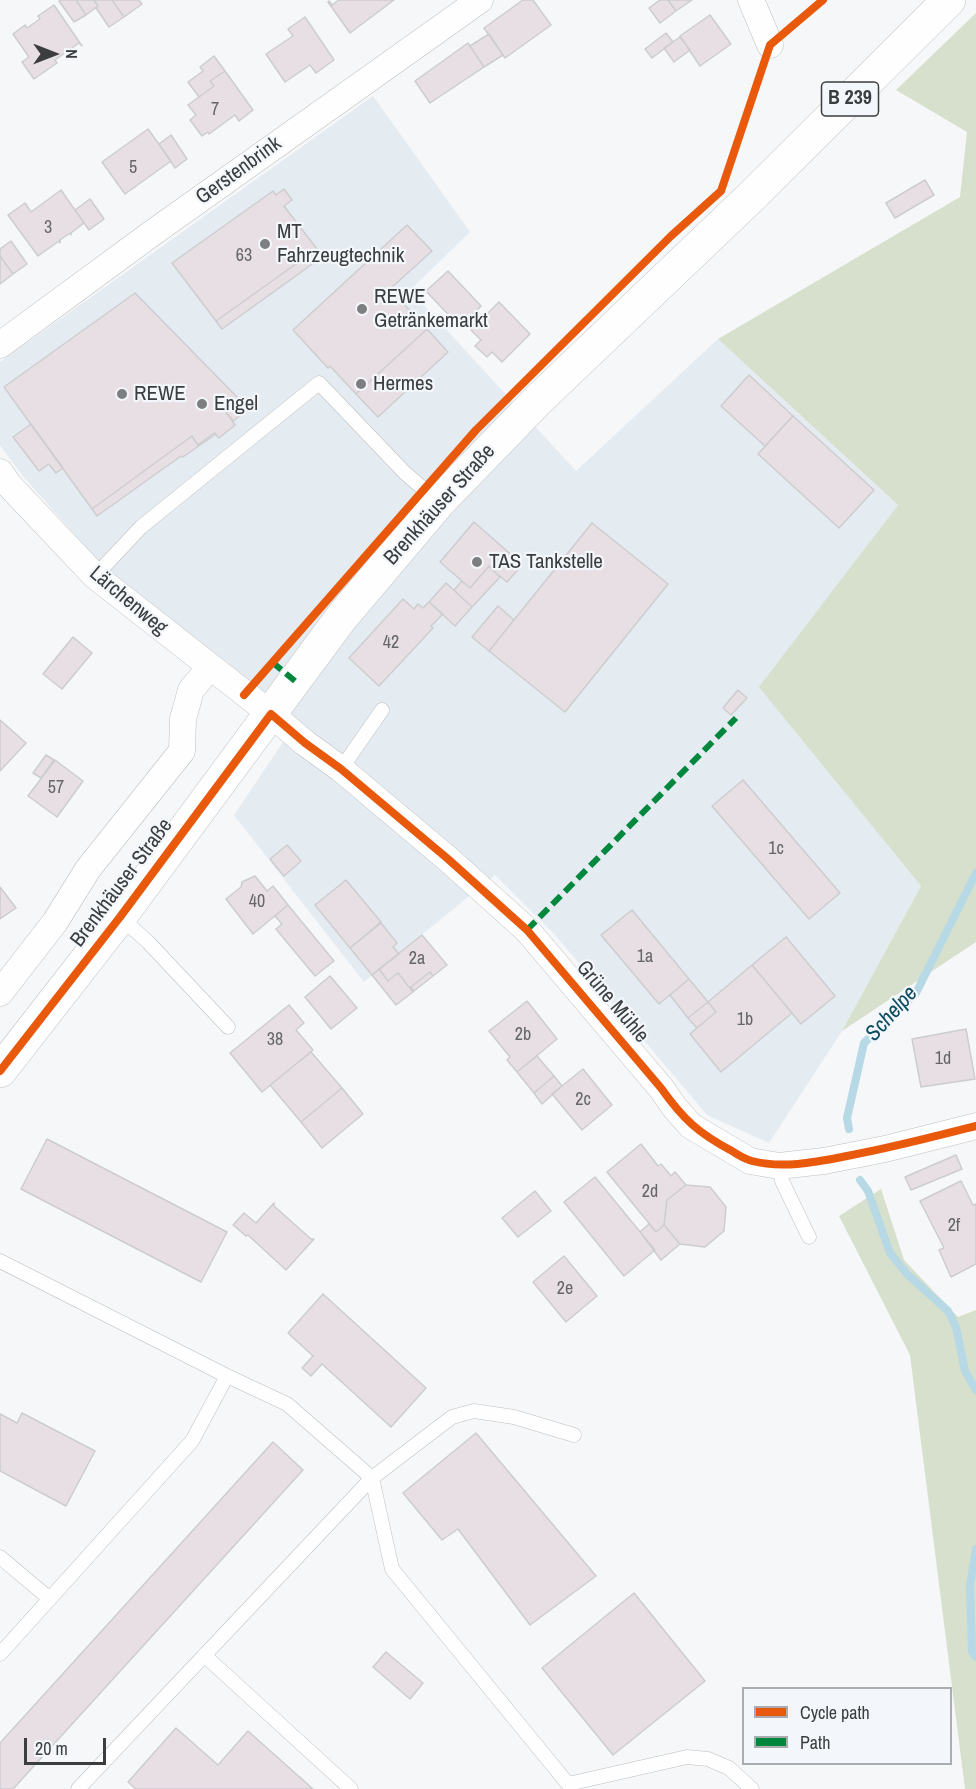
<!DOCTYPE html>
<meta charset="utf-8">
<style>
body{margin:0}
#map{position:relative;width:976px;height:1789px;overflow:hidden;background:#f5f7f9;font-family:"Archivo Narrow",sans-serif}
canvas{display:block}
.legend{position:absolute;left:742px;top:1687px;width:210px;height:78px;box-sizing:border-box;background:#f3f7fb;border:2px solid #a9adaf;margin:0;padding:8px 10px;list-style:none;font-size:18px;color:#3b3d3e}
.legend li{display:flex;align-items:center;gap:12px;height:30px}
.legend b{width:30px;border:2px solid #a9adaf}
.north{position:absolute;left:24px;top:24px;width:60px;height:60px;-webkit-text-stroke:4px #f3f7fb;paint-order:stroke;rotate:90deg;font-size:16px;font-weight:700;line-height:24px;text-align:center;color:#3b3d3e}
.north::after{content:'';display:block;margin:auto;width:21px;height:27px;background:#3b3d3e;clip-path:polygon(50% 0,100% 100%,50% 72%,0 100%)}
.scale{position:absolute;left:24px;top:1738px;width:82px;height:27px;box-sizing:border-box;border:3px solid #3b3d3e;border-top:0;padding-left:8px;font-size:18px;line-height:21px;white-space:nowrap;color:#3b3d3e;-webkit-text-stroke:4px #f3f7fb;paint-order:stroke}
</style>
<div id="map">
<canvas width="976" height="1789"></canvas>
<ul class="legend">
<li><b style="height:8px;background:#e8590c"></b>Cycle path</li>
<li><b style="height:8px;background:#00873e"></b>Path</li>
</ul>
<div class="north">N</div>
<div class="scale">20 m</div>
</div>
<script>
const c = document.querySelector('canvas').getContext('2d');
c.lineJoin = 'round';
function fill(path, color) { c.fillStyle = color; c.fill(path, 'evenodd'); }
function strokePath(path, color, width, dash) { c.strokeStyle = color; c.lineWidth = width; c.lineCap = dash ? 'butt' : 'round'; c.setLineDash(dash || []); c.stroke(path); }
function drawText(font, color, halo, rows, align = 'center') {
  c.font = font + ' "Archivo Narrow",sans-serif'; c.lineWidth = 4.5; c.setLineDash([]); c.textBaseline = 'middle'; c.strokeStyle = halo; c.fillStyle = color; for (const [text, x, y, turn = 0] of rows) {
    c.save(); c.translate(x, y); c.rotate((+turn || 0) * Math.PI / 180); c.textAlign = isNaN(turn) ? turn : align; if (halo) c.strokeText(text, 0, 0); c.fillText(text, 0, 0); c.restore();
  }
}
const built = new Path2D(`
 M 373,96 L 470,232 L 410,290 L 576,471 L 718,339 L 898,505 L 760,687 L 921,886 L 842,1031 L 769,1143 L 707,1115 L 556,936 L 495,875 L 364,982 L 234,815 L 296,723 L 107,571 L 22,475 L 0,445 L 0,362 Z`);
const green = new Path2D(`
 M 976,13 L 976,942 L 842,1031 L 921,886 L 759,687 L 898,505 L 718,339 L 960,197 L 967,132 L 896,90 Z
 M 881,1189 L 904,1260 L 958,1317 L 976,1310 L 976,1789 L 965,1789 L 910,1355 L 839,1216 Z`);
const stream = new Path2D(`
 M 849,1129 L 847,1118 L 864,1043 L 916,993 L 976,873
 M 860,1180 L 868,1191 L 890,1253 L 907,1274 L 948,1311 L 956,1327 L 965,1371 L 976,1390
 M 976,1549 L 970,1586 L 972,1652 L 976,1657`);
const building = new Path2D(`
 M 61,0 L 76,0 L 86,15 L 74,22 L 59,1 Z
 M 76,0 L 94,0 L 98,6 L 86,15 Z
 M 94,0 L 112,0 L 124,17 L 109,27 L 96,8 L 98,6 Z
 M 112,0 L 139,0 L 142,4 L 124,17 Z
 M 339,0 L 394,0 L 350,33 L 328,2 L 329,1 L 332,5 Z
 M 523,0 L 533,0 L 551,25 L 505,58 L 484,28 Z
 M 660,0 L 668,0 L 676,11 L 660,23 L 649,8 Z
 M 668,0 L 692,0 L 676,11 Z
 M 54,5 L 82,46 L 79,43 L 55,60 L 57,63 L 34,79 L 22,62 L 29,57 L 13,34 L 25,25 L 27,28 L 40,19 L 38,16 Z
 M 710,15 L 731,44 L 700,66 L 680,36 Z
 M 305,17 L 334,60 L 316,73 L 310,65 L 285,82 L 266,54 L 293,36 L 288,29 Z
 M 666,33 L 673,42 L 652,58 L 645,49 Z
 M 489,34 L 503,55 L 484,67 L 470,46 Z
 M 680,37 L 690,50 L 674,62 L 664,48 Z
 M 468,43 L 484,67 L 430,103 L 415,81 Z
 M 214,56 L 225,71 L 210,81 L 214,86 L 199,97 L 188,82 L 203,71 L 200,67 Z
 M 225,71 L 253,110 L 239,121 L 235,115 L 209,134 L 208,132 L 202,136 L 190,120 L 196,115 L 188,105 L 214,86 L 210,81 Z
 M 148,129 L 171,161 L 125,194 L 102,162 Z
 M 171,135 L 187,159 L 175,168 L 159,144 Z
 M 925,180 L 934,195 L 895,218 L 886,203 Z
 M 284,189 L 292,200 L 284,206 L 317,249 L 216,321 L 172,263 L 273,191 L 276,195 Z
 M 61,190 L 84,223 L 71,233 L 71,235 L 70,233 L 60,240 L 60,243 L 59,241 L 38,256 L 8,215 L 25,203 L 31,212 Z
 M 90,199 L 104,219 L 89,230 L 75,210 Z
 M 407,225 L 432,251 L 390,289 L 427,329 L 356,394 L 330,366 L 328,368 L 293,330 Z
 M 11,241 L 27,264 L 13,274 L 0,256 L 0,249 Z
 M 317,249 L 322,257 L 222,329 L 216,321 Z
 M 0,256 L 13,274 L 0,284 Z
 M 448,271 L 481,306 L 460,327 L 426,291 Z
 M 135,293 L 241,401 L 226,412 L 235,425 L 219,438 L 214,433 L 198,445 L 192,436 L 92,509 L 4,387 Z
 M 499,302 L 530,334 L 502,362 L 492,352 L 487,357 L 475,346 L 481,340 L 471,330 Z
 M 427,329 L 448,352 L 378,417 L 356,394 Z
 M 749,375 L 793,416 L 765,446 L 721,406 Z
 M 241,401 L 248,410 L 233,421 L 226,412 Z
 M 793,416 L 874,490 L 839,528 L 758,454 Z
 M 31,424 L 63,468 L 56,473 L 49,464 L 39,471 L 13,437 Z
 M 214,433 L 216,434 L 183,457 L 181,456 L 97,516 L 92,509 L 192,436 L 198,445 Z
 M 474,522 L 507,551 L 491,569 L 489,566 L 470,588 L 440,562 Z
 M 592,523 L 668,584 L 565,712 L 489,651 Z
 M 507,551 L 522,565 L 507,582 L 491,569 Z
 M 489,566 L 500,577 L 472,607 L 454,590 L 462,581 L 470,588 Z
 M 446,583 L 472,607 L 455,626 L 429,602 Z
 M 403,599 L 414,609 L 418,604 L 423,608 L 429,602 L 443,614 L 431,626 L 433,628 L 379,686 L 349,658 Z
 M 498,606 L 514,620 L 489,651 L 472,637 Z
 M 73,637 L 92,653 L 62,689 L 43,674 Z
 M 738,690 L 747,698 L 731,715 L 723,708 Z
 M 0,720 L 26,743 L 0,771 Z
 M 46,755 L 54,760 L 41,778 L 33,773 Z
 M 55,760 L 83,781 L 57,817 L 28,796 Z
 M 743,780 L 840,893 L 809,919 L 712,806 Z
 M 287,845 L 301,861 L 284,876 L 270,859 Z
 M 255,876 L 267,891 L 273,886 L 288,905 L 253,934 L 226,899 L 241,887 L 242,882 Z
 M 346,880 L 381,922 L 350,948 L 315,905 Z
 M 0,887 L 16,908 L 0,919 Z
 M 288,905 L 334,961 L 315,976 L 276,929 L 282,924 L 275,916 Z
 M 632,910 L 689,979 L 659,1004 L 601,935 Z
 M 381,923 L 397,943 L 393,947 L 399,954 L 372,975 L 350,948 Z
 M 422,935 L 447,965 L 433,976 L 430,972 L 411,987 L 413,992 L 398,973 L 388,981 L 379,969 Z
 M 786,937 L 835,996 L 801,1024 L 752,965 Z
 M 752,965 L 792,1013 L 721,1072 L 690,1034 L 716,1012 L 708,1002 Z
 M 379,969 L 388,981 L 398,973 L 413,992 L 396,1005 L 372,975 Z
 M 430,972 L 433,976 L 414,991 L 411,987 Z
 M 330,976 L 357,1008 L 331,1029 L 305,997 Z
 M 689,979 L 708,1002 L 688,1018 L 670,995 Z
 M 527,1001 L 557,1039 L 517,1072 L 507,1060 L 510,1057 L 489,1031 Z
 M 708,1002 L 716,1012 L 697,1028 L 688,1018 Z
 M 289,1005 L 304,1023 L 296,1030 L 313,1050 L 262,1092 L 230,1053 Z
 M 966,1029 L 975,1079 L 921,1087 L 912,1039 Z
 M 311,1052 L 342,1088 L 301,1122 L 270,1085 Z
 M 537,1056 L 554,1076 L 534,1093 L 517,1072 Z
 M 583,1069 L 612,1105 L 582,1130 L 552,1094 Z
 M 554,1076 L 562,1086 L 542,1104 L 534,1093 Z
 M 342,1088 L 363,1114 L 322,1148 L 301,1122 Z
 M 47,1139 L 227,1232 L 201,1282 L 21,1189 Z
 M 641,1144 L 658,1166 L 661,1164 L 671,1176 L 675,1172 L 686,1185 L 667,1200 L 664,1225 L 656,1232 L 607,1172 Z
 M 956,1155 L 962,1169 L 911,1190 L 905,1177 Z
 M 595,1177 L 655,1250 L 624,1276 L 564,1202 Z
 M 961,1181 L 973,1205 L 976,1204 L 976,1264 L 951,1277 L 939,1250 L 944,1248 L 920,1201 Z
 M 686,1185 L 710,1187 L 726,1207 L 724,1231 L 705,1247 L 680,1244 L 664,1225 L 667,1200 Z
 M 535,1191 L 551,1211 L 518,1237 L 502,1218 Z
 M 274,1203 L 274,1206 L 311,1239 L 314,1239 L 286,1270 L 248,1235 L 246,1236 L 233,1225 L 244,1213 L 256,1223 Z
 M 649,1224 L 656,1232 L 664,1225 L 680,1244 L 661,1260 L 640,1232 Z
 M 564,1256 L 597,1296 L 566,1322 L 533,1282 Z
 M 323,1294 L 426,1388 L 391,1427 L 322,1364 L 311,1376 L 302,1368 L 313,1356 L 288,1333 Z
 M 22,1413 L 95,1451 L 66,1506 L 0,1471 L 0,1414 L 17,1423 Z
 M 476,1433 L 596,1576 L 530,1625 L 458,1529 L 442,1540 L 403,1493 Z
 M 273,1442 L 303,1470 L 13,1789 L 0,1789 L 0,1743 Z
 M 634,1593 L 705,1681 L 613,1755 L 542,1668 Z
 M 386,1652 L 423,1683 L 410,1699 L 373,1667 Z
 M 176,1728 L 218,1765 L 248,1731 L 313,1789 L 136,1789 L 128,1782 Z`);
const service = new Path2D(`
 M 95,576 L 141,527 L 319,383 L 405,473 L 439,502
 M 341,769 L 382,710
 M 120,917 L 148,942 L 228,1027
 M 779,1166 L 782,1181 L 809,1237
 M 0,1261 L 227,1376 L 287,1404 L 372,1478 L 392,1569 L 568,1784 L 687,1757 L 708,1759 L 729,1768 L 752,1789
 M 0,1557 L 50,1599
 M 0,1654 L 192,1441 L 227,1376
 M 204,1655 L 351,1789
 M 78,1789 L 372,1478 L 452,1417 L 474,1411 L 514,1417 L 574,1435`);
const minor = new Path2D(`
 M 751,0 L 770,45
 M 0,345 L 151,234 L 480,0
 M 0,472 L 9,485 L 95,576 L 271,714 L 305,743 L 341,769 L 448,859 L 527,930 L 661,1088 L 675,1108 L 691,1126 L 750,1161 L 779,1166 L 824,1161 L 885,1149 L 976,1126
 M 0,993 L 55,922 L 88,869 L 182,751 L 183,719 L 191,690 L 210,667`);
const primary = new Path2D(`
 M 0,1071 L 120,917 L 341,618 L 439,502 L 539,399 L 751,197 L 949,0`);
const quiet = new Path2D(`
 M 272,662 L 295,681
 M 527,930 L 736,718`);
const cycleway = new Path2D(`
 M 244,695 L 476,430 L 671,236 L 721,191 L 770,45 L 823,0
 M 0,1071 L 120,917 L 271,714 L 305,743 L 341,769 L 448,859 L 527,930 L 661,1088 C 683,1119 698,1133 732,1151 C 738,1155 745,1159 752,1161 C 783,1169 816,1162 847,1156 C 891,1148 933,1137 976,1126`);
const markers = [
 [265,244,6,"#7c7e7f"],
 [362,309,6,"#7c7e7f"],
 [361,384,6,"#7c7e7f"],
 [122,394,6,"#7c7e7f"],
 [202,404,6,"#7c7e7f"],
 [477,562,6,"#7c7e7f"]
];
const numberNames = [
 ["7",215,110],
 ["5",133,168],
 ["3",48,228],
 ["63",244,256],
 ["42",391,643],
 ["57",56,788],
 ["1c",776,849],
 ["40",257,902],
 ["1a",645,957],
 ["2a",417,959],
 ["1b",745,1020],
 ["2b",523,1035],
 ["38",275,1040],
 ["1d",943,1059],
 ["2c",583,1100],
 ["2d",650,1192],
 ["2f",954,1226],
 ["2e",565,1289]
];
const shields = [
 [850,99,57]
];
const shieldNames = [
 ["B 239",850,99]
];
const streetNames = [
 ["Gerstenbrink",239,171,-36],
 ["Brenkhäuser Straße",440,505,-48],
 ["Lärchenweg",128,601,40],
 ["Brenkhäuser Straße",122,883,-53],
 ["Grüne Mühle",612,1002,50]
];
const poiNames = [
 ["MT",277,232],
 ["Fahrzeugtechnik",277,256],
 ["REWE",374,297],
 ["Getränkemarkt",374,321],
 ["Hermes",373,384],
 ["REWE",134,394],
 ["Engel",214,404],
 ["TAS Tankstelle",489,562]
];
const waterNames = [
 ["Schelpe",892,1014,-48]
];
fill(built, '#e4ebf1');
fill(green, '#d7e0cc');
strokePath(stream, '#b7d8e5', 8);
fill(building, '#e7dfe4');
strokePath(building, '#cdcdcf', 1.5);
strokePath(service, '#bdbfc0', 15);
strokePath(minor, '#bdbfc0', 27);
strokePath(primary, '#bdbfc0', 34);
strokePath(service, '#fefefe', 14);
strokePath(minor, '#fefefe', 26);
strokePath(primary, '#fefefe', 33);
strokePath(quiet, '#00873e', 6, [12, 6]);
strokePath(cycleway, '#e8590c', 8);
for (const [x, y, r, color] of markers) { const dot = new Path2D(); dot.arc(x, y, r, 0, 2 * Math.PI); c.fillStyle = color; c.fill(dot); strokePath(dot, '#f3f7fb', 2); }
drawText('18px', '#666668', null, numberNames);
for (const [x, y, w] of shields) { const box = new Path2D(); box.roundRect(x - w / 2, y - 17, w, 34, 4.5); c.fillStyle = '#f3f7fb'; c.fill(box); strokePath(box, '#3b3d3e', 1.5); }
drawText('bold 20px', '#3b3d3e', null, shieldNames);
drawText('21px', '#3b3d3e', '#f3f7fb', streetNames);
drawText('21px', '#3b3d3e', '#f3f7fb', poiNames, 'left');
drawText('italic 22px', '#0e4d60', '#f3f7fb', waterNames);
</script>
